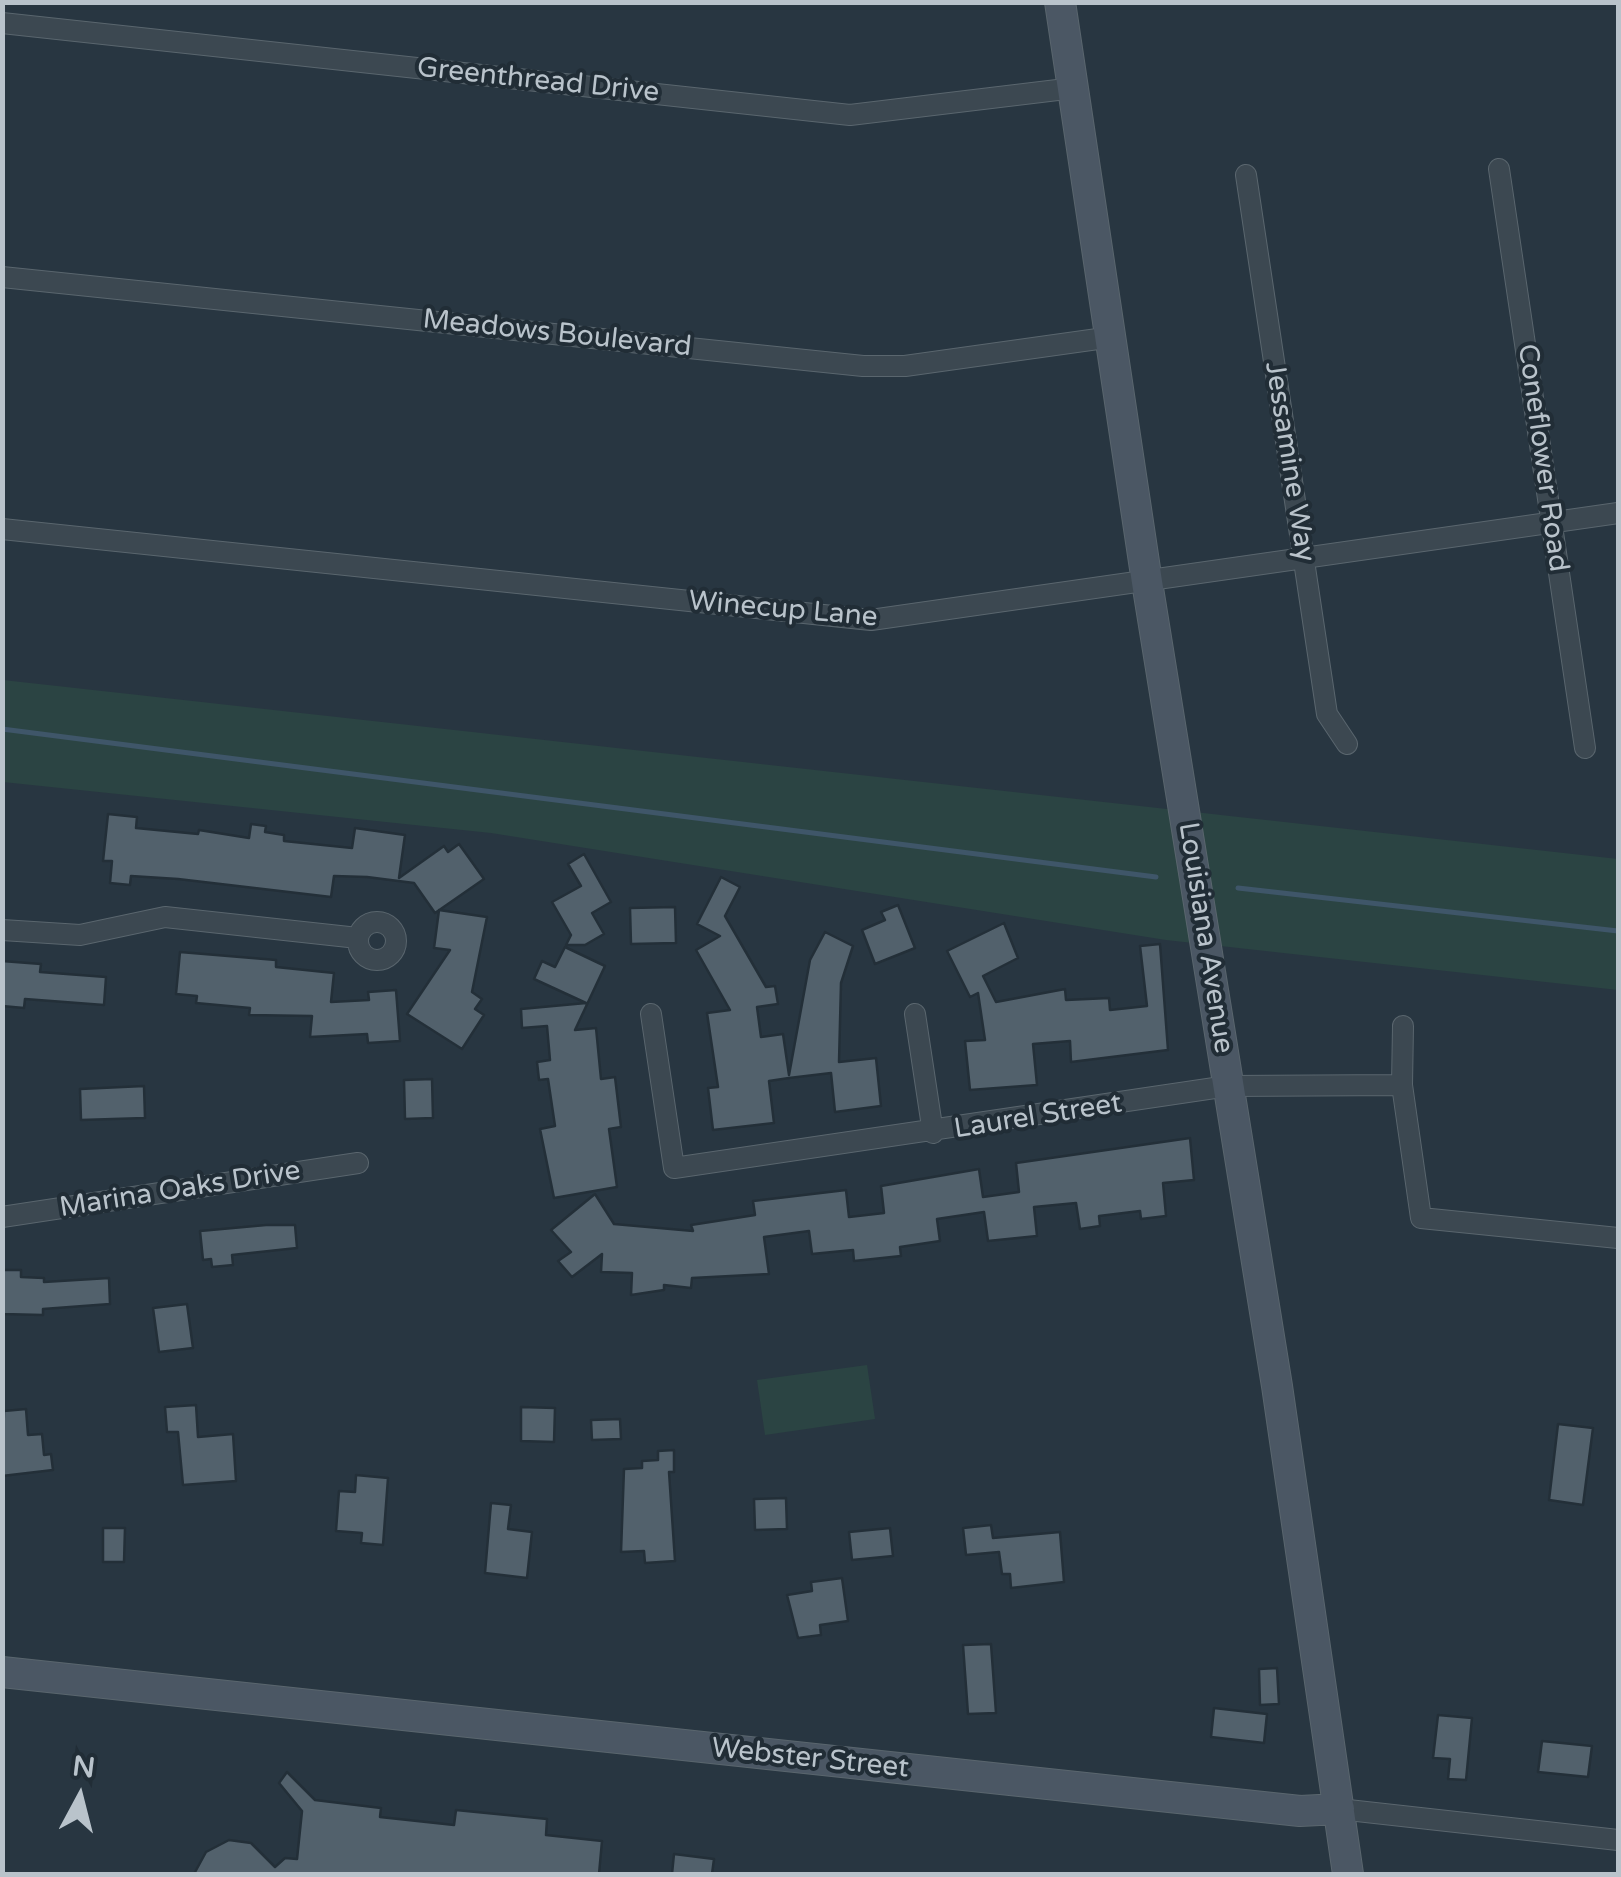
<!DOCTYPE html>
<style>
body{margin:0}
#map{position:relative;width:1621px;height:1877px;overflow:hidden;background:#283641;font-family:"Varela Round",sans-serif}
canvas{display:block}
.frame{position:absolute;inset:0;border:5px solid #b9c3cb;pointer-events:none}
.north{position:absolute;left:30px;top:1747px;width:100px;height:100px;-webkit-text-stroke:8px #212d36;paint-order:stroke;rotate:7deg;font-size:28px;font-weight:700;line-height:40px;text-align:center;color:#b9c3cb}
.north::after{content:'';display:block;margin:auto;width:35px;height:45px;background:#b9c3cb;clip-path:polygon(50% 0,100% 100%,50% 72%,0 100%)}
</style>
<div id="map">
<canvas width="1621" height="1877"></canvas>
<div class="frame"></div>
<div class="north">N</div>
</div>
<script>
const c = document.querySelector('canvas').getContext('2d');
c.lineJoin = 'round';
function fill(path, color) { c.fillStyle = color; c.fill(path, 'evenodd'); }
function strokePath(path, color, width, dash) { c.strokeStyle = color; c.lineWidth = width; c.lineCap = dash ? 'butt' : 'round'; c.setLineDash(dash || []); c.stroke(path); }
function drawText(font, color, halo, rows, align = 'center') {
  c.font = font + ' "Varela Round",sans-serif'; c.lineWidth = 8; c.setLineDash([]); c.textBaseline = 'middle'; c.strokeStyle = halo; c.fillStyle = color; for (const [text, x, y, turn = 0] of rows) {
    c.save(); c.translate(x, y); c.rotate((+turn || 0) * Math.PI / 180); c.textAlign = isNaN(turn) ? turn : align; if (halo) c.strokeText(text, 0, 0); c.fillText(text, 0, 0); c.restore();
  }
}
const green = new Path2D(`
 M 3,680 L 1618,859 L 1618,990 L 1166,940 L 491,833 L 3,782 Z
 M 867,1365 L 875,1419 L 765,1435 L 757,1380 Z`);
const stream = new Path2D(`
 M 2,729 L 1156,877
 M 1238,888 L 1618,931`);
const building = new Path2D(`
 M 108,814 L 137,817 L 136,828 L 198,834 L 199,830 L 249,838 L 251,824 L 266,826 L 265,832 L 284,835 L 284,841 L 352,848 L 355,828 L 405,835 L 399,878 L 444,846 L 448,852 L 459,844 L 484,879 L 435,913 L 414,883 L 367,877 L 334,876 L 331,897 L 178,879 L 131,876 L 130,885 L 110,883 L 112,861 L 103,861 Z
 M 584,854 L 611,902 L 592,913 L 604,934 L 585,945 L 566,945 L 571,935 L 552,902 L 581,886 L 568,864 Z
 M 721,877 L 740,887 L 725,916 L 766,987 L 775,986 L 778,1004 L 757,1007 L 761,1037 L 783,1034 L 789,1075 L 810,960 L 825,932 L 853,946 L 841,983 L 839,1062 L 876,1058 L 881,1106 L 835,1112 L 831,1073 L 789,1078 L 769,1081 L 774,1123 L 713,1130 L 708,1088 L 718,1087 L 707,1013 L 730,1010 L 696,950 L 720,936 L 697,924 Z
 M 898,905 L 915,948 L 875,964 L 862,930 L 885,920 L 881,912 Z
 M 675,907 L 676,943 L 631,944 L 630,908 Z
 M 439,910 L 487,917 L 472,992 L 482,999 L 475,1009 L 484,1015 L 462,1049 L 407,1014 L 450,950 L 434,948 Z
 M 1004,923 L 1018,958 L 983,976 L 996,1002 L 1065,989 L 1066,1000 L 1109,998 L 1110,1010 L 1147,1006 L 1140,946 L 1160,944 L 1168,1050 L 1071,1062 L 1070,1041 L 1033,1044 L 1037,1085 L 970,1090 L 965,1041 L 985,1040 L 978,993 L 970,997 L 947,951 Z
 M 565,947 L 605,966 L 575,1030 L 596,1028 L 601,1079 L 615,1077 L 621,1127 L 609,1129 L 617,1187 L 554,1198 L 540,1129 L 555,1126 L 548,1079 L 539,1080 L 537,1062 L 550,1060 L 547,1026 L 522,1028 L 521,1009 L 586,1003 L 534,979 L 542,961 L 555,967 Z
 M 180,952 L 276,960 L 276,967 L 334,973 L 331,1002 L 369,1000 L 368,992 L 396,990 L 400,1041 L 368,1043 L 367,1034 L 310,1037 L 312,1016 L 249,1015 L 250,1008 L 196,1003 L 197,996 L 176,994 Z
 M 2,961 L 41,964 L 40,972 L 106,977 L 104,1005 L 25,999 L 24,1008 L 2,1006 Z
 M 432,1079 L 433,1118 L 405,1119 L 404,1080 Z
 M 144,1086 L 145,1118 L 81,1120 L 80,1089 Z
 M 1190,1138 L 1194,1180 L 1163,1183 L 1166,1216 L 1141,1219 L 1140,1211 L 1099,1216 L 1100,1226 L 1080,1229 L 1076,1203 L 1034,1207 L 1037,1236 L 988,1241 L 984,1212 L 937,1219 L 940,1241 L 900,1247 L 901,1256 L 854,1261 L 853,1250 L 812,1254 L 809,1231 L 764,1237 L 769,1274 L 692,1278 L 691,1288 L 664,1285 L 664,1290 L 631,1295 L 632,1273 L 601,1272 L 602,1254 L 572,1277 L 558,1261 L 571,1252 L 551,1230 L 595,1194 L 614,1224 L 693,1231 L 691,1225 L 755,1215 L 753,1201 L 846,1190 L 849,1217 L 884,1213 L 881,1186 L 979,1169 L 983,1197 L 1019,1192 L 1016,1163 Z
 M 266,1225 L 295,1225 L 297,1248 L 232,1255 L 233,1265 L 212,1267 L 211,1259 L 203,1260 L 200,1231 Z
 M 2,1270 L 21,1270 L 21,1277 L 44,1278 L 44,1282 L 109,1278 L 110,1304 L 43,1309 L 43,1315 L 2,1314 Z
 M 187,1304 L 193,1348 L 159,1352 L 153,1308 Z
 M 196,1405 L 198,1437 L 233,1434 L 236,1481 L 183,1485 L 178,1432 L 167,1432 L 165,1407 Z
 M 521,1407 L 555,1408 L 554,1442 L 521,1441 Z
 M 26,1409 L 28,1435 L 42,1434 L 44,1455 L 51,1454 L 53,1470 L 2,1476 L 4,1411 Z
 M 620,1419 L 621,1439 L 592,1440 L 591,1420 Z
 M 1558,1424 L 1593,1428 L 1583,1505 L 1549,1500 Z
 M 674,1450 L 674,1472 L 669,1472 L 675,1561 L 645,1563 L 644,1551 L 621,1552 L 624,1469 L 642,1468 L 642,1461 L 658,1460 L 658,1451 Z
 M 356,1475 L 388,1478 L 383,1545 L 361,1543 L 362,1533 L 336,1531 L 339,1491 L 355,1492 Z
 M 786,1498 L 787,1529 L 755,1530 L 754,1499 Z
 M 491,1503 L 511,1505 L 508,1529 L 532,1532 L 527,1578 L 485,1573 Z
 M 991,1525 L 993,1538 L 1060,1532 L 1064,1582 L 1011,1588 L 1010,1574 L 1002,1574 L 999,1552 L 966,1555 L 963,1528 Z
 M 103,1528 L 125,1528 L 124,1562 L 103,1562 Z
 M 890,1528 L 893,1556 L 852,1560 L 849,1532 Z
 M 842,1578 L 848,1621 L 820,1625 L 821,1635 L 798,1638 L 787,1595 L 812,1591 L 811,1582 Z
 M 991,1644 L 996,1713 L 968,1714 L 963,1645 Z
 M 1277,1668 L 1279,1704 L 1260,1705 L 1259,1669 Z
 M 1214,1708 L 1267,1714 L 1264,1743 L 1211,1737 Z
 M 1438,1715 L 1472,1718 L 1466,1780 L 1448,1779 L 1450,1759 L 1433,1758 Z
 M 1542,1741 L 1592,1746 L 1588,1777 L 1538,1772 Z
 M 287,1772 L 315,1800 L 381,1808 L 380,1817 L 454,1825 L 456,1810 L 547,1819 L 546,1835 L 602,1841 L 599,1874 L 194,1874 L 206,1852 L 229,1840 L 251,1843 L 275,1867 L 285,1858 L 297,1859 L 302,1811 L 279,1783 Z
 M 674,1854 L 714,1859 L 712,1874 L 672,1874 Z`);
const street = new Path2D(`
 M 2,23 L 850,115 L 1074,88
 M 1499,169 L 1585,748
 M 1246,175 L 1327,714 L 1347,744
 M 2,277 L 863,366 L 905,366 L 1112,337
 M 2,529 L 871,620 L 1618,513
 M358 941a19 19 0 1 1 38 0a19 19 0 1 1-38 0Z
 M 2,930 L 80,935 L 165,917 L 358,938
 M 651,1014 L 674,1168 L 1228,1086 L 1402,1085
 M 915,1014 L 933,1133
 M 1403,1026 L 1402,1085 L 1421,1218 L 1618,1238
 M 2,1217 L 358,1163
 M 1339,1809 L 1618,1840`);
const secondary = new Path2D(`
 M 1060,2 L 1147,582 L 1277,1386 L 1348,1874
 M 2,1672 L 1300,1811 L 1339,1809`);
const streetNames = [
 ["Greenthread Drive",538,81,6],
 ["Meadows Boulevard",557,334,6],
 ["Coneflower Road",1542,458,82],
 ["Jessamine Way",1289,462,81],
 ["Winecup Lane",783,610,5],
 ["Louisiana Avenue",1205,938,81],
 ["Laurel Street",1038,1117,-9],
 ["Marina Oaks Drive",180,1190,-9],
 ["Webster Street",810,1759,6]
];
fill(green, '#2b4443');
strokePath(stream, '#3f5669', 5);
fill(building, '#52616c');
strokePath(building, '#232f38', 2.5);
strokePath(street, '#5a666e', 22);
strokePath(secondary, '#5a666e', 32);
strokePath(street, '#3c4851', 20);
strokePath(secondary, '#4b5764', 30);
drawText('28px', '#b9c3cb', '#212d36', streetNames);
</script>
